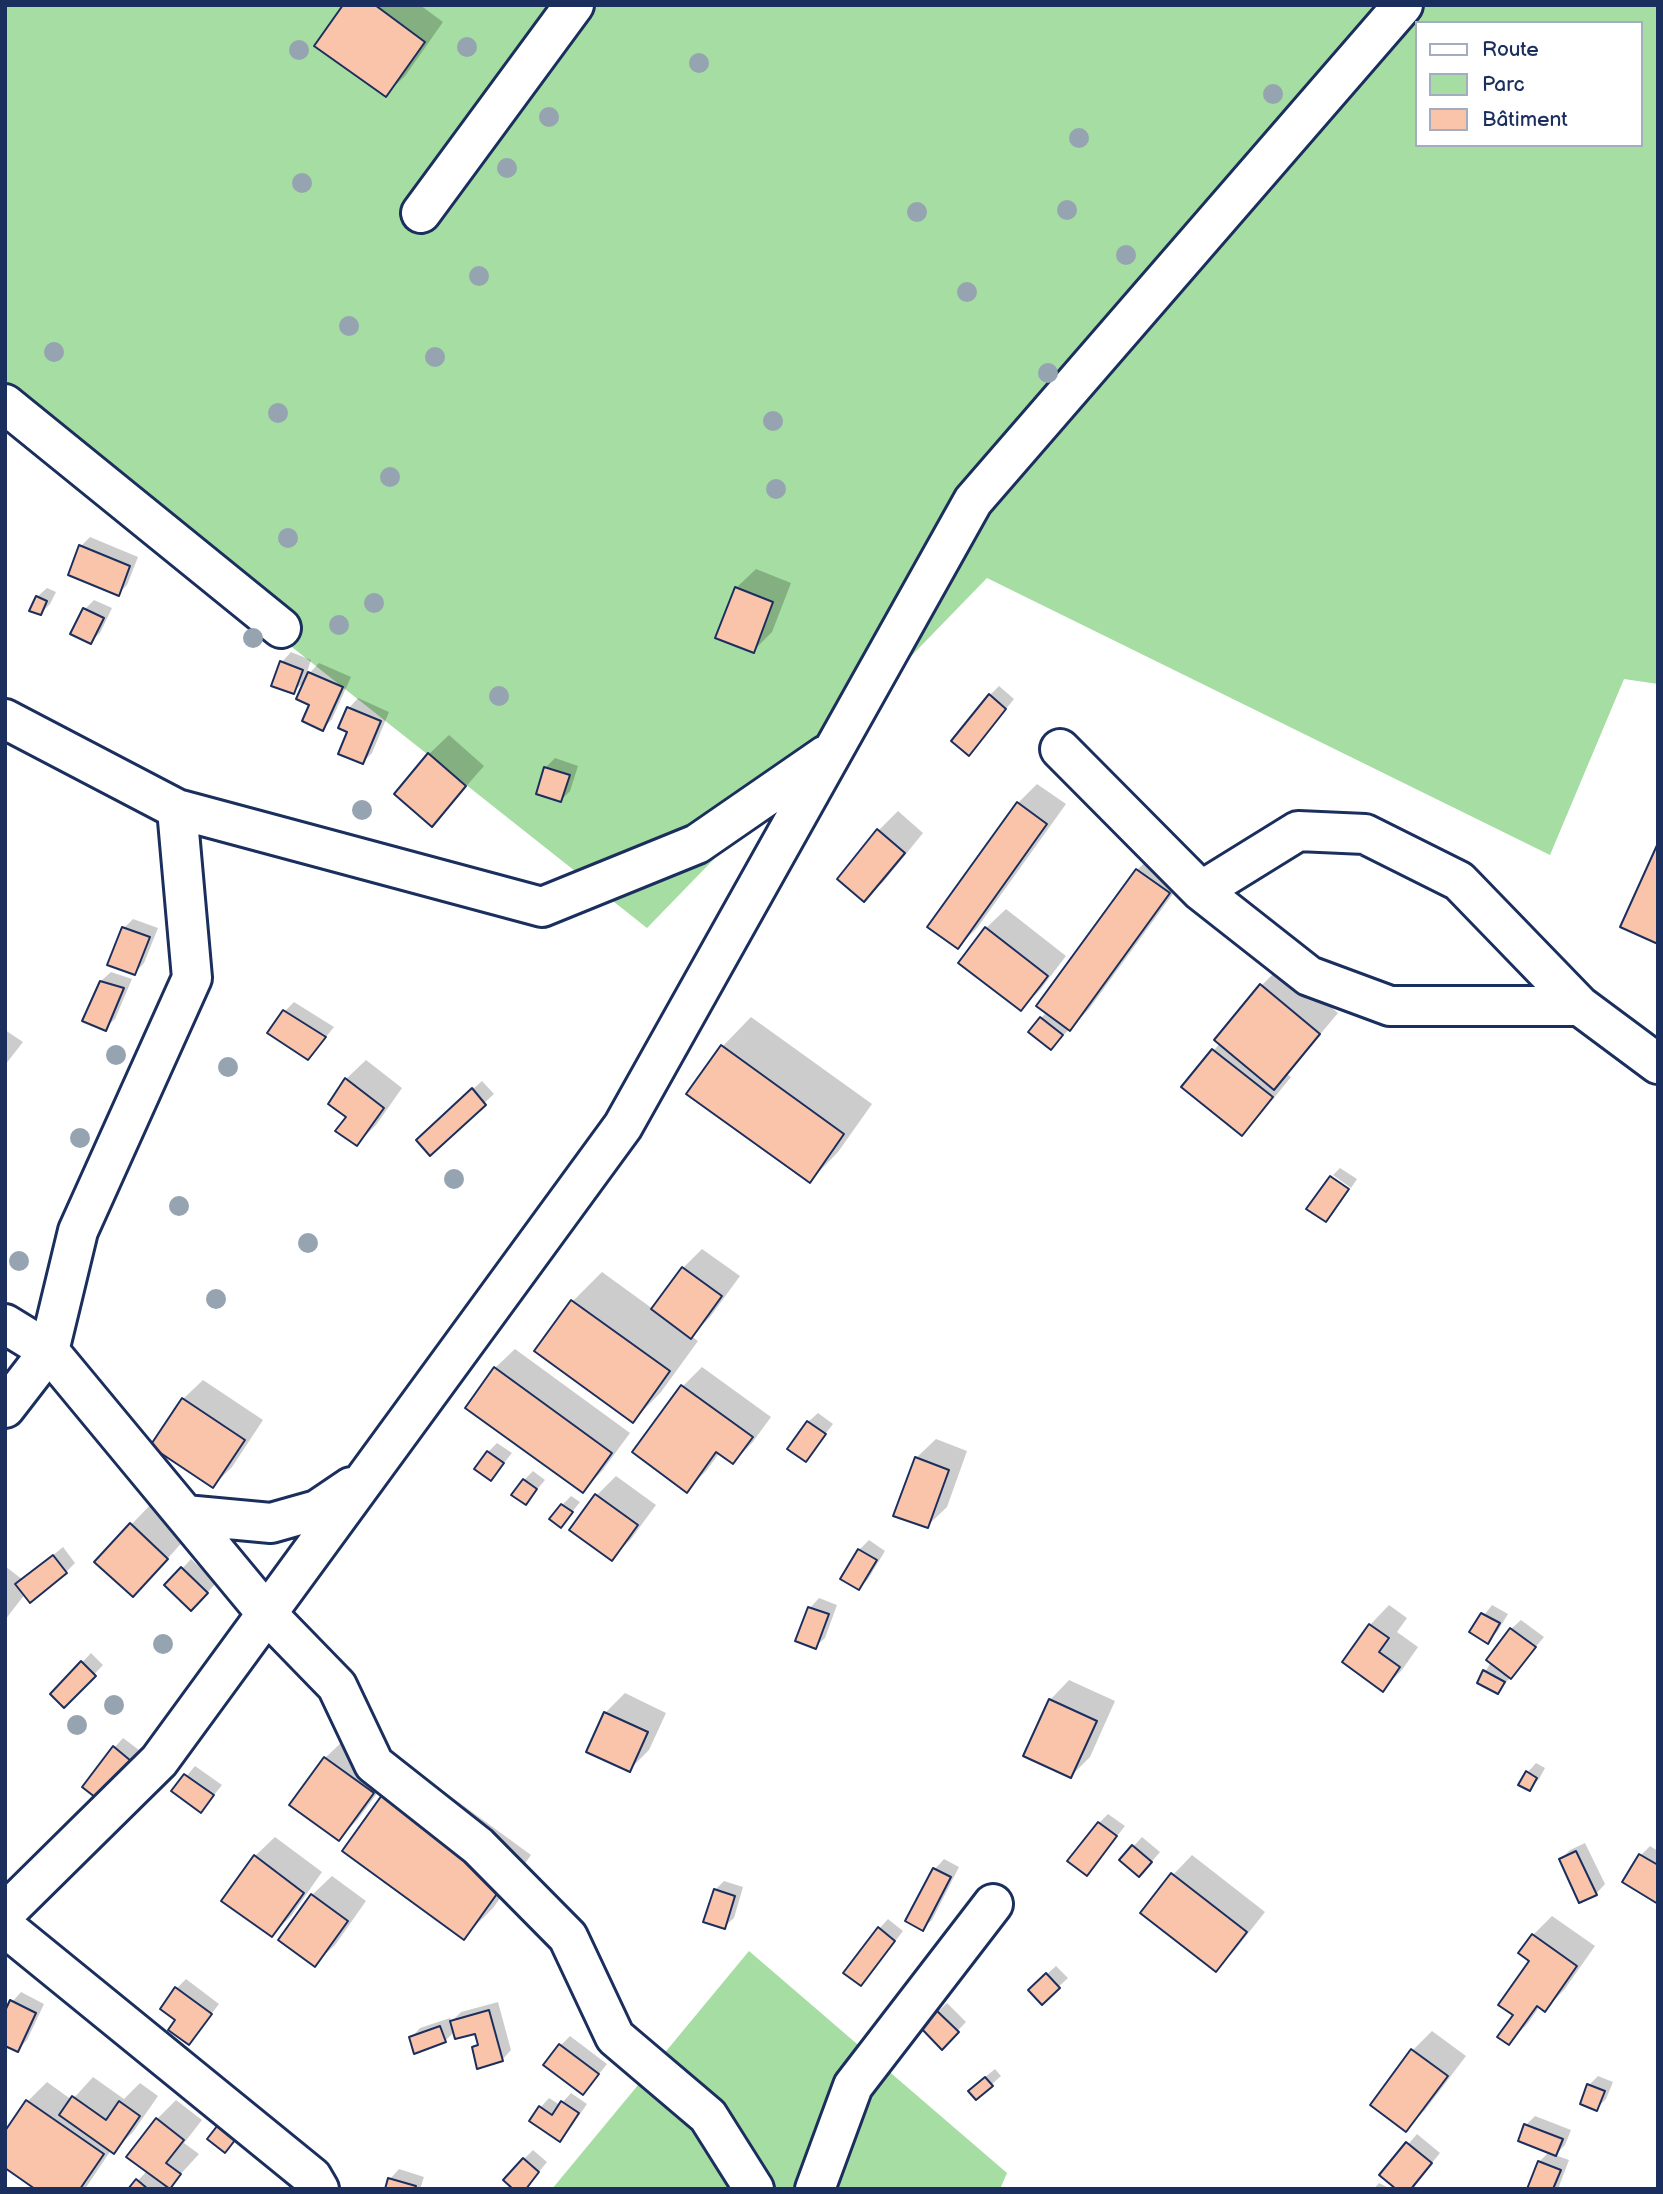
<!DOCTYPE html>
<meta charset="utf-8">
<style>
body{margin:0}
#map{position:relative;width:1663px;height:2194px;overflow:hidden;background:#fff;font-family:"Balsamiq Sans",sans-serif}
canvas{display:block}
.frame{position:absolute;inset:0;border:7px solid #1b2f5e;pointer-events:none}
.legend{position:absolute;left:1415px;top:21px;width:228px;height:126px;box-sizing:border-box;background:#fff;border:2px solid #a4acbf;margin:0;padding:9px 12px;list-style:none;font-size:21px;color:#1b2f5e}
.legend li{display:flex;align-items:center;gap:14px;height:35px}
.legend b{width:35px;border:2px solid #a4acbf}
</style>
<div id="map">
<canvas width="1663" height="2194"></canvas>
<div class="frame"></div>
<ul class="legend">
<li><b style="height:9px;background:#fff"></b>Route</li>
<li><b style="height:19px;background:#a5dda2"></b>Parc</li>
<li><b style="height:19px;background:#f9c4aa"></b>Bâtiment</li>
</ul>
</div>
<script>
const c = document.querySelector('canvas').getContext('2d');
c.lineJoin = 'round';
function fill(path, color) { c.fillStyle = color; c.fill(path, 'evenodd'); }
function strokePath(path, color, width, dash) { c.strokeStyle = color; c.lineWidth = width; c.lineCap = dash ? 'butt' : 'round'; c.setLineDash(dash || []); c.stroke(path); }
const green = new Path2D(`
 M 5,5 L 1658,5 L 1658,684 L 1624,679 L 1550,855 L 987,578 L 647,928 L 5,420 ZM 1416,23 L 1640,23 L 1640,145 L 1416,145 Z
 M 749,1951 L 1007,2173 L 1000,2189 L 552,2189 Z`);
const shadow = new Path2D(`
 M 345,5 L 420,5 L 443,22 L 405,76 L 385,95 Z
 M 90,537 L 138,557 L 127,585 L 118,594 L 81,546 Z
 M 756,569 L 791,583 L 772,632 L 753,651 L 736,588 Z
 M 47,588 L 56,592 L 50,604 L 41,613 L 37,597 Z
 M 94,600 L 112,608 L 100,633 L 90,642 L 85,609 Z
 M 291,652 L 311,660 L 305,678 L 319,663 L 351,677 L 332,719 L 323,729 L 312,704 L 307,679 L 293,692 L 282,662 Z
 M 999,686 L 1014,699 L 978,744 L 990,695 Z
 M 358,698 L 389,712 L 372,753 L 363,762 L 349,731 L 341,727 L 349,708 Z
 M 449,735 L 484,766 L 432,825 L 429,754 Z
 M 555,758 L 578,766 L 570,791 L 561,800 L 538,793 L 546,767 Z
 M 1037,784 L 1066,804 L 977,928 L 958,947 L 1018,803 Z
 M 898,811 L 923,833 L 884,881 L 864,900 L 878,831 Z
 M 1157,851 L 1188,873 L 1089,1009 L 1051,1048 L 1041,1018 L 1047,1012 L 1137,870 Z
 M 1006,909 L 1066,956 L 1040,990 L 1021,1009 L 986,928 Z
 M 133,919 L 158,928 L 144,963 L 135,973 L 124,928 Z
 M 1281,966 L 1338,1013 L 1287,1074 L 1291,1077 L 1261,1114 L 1241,1134 L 1184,1087 L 1220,1043 L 1216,1040 L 1262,985 Z
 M 111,972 L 132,979 L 115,1019 L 105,1028 L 101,981 Z
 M 294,1002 L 334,1027 L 317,1048 L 285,1011 Z
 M 751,1017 L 872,1104 L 838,1152 L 810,1181 L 688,1093 L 723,1046 Z
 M 5,1030 L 23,1042 L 5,1065 Z
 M 366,1060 L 402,1088 L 376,1125 L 357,1144 L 346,1079 Z
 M 482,1081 L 494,1094 L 430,1153 L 427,1130 Z
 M 1340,1168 L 1357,1179 L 1351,1188 L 1333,1175 Z
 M 702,1249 L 740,1276 L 710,1317 L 691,1336 L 698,1341 L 661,1392 L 633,1421 L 537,1351 L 573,1301 L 602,1272 L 653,1309 L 683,1268 Z
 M 515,1349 L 630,1433 L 602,1471 L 583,1491 L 495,1368 Z
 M 702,1367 L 771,1417 L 752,1443 L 733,1462 L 720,1452 L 706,1471 L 686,1491 L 634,1452 L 683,1386 Z
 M 203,1380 L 263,1420 L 232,1467 L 213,1486 L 183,1399 Z
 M 818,1413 L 833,1424 L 806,1459 L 808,1422 Z
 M 936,1439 L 967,1451 L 947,1507 L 927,1526 L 916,1458 Z
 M 497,1443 L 512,1453 L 491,1479 L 488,1452 Z
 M 533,1471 L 545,1480 L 526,1503 L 524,1480 Z
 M 616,1476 L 656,1505 L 631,1539 L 611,1559 L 597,1495 Z
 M 571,1496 L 580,1502 L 561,1526 L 562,1505 Z
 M 150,1505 L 186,1538 L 152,1576 L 131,1525 Z
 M 869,1540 L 885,1551 L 868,1579 L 859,1588 L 842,1578 L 859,1550 Z
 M 63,1547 L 75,1563 L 66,1572 L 25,1594 L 5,1620 L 5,1566 L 23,1580 Z
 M 191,1559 L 216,1583 L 201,1600 L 167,1585 Z
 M 819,1598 L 837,1605 L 825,1638 L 815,1647 L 797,1640 L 810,1608 Z
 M 1389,1605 L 1407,1618 L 1397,1632 L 1418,1647 L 1402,1670 L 1383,1689 L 1370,1625 Z
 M 1492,1605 L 1508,1614 L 1497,1632 L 1487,1641 L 1471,1632 Z
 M 1521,1620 L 1544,1637 L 1498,1692 L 1479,1682 L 1511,1629 Z
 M 91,1653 L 103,1665 L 64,1706 L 52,1694 Z
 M 1069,1680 L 1115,1701 L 1090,1757 L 1071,1776 L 1050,1700 Z
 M 625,1693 L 666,1713 L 649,1750 L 629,1770 L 605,1713 Z
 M 123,1738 L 139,1750 L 109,1790 L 114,1748 Z
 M 345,1739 L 392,1773 L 358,1819 L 339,1839 L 325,1758 Z
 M 1536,1763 L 1545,1768 L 1539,1779 L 1529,1789 L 1527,1773 Z
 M 195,1766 L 222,1785 L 201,1811 L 174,1791 Z
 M 412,1768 L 531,1855 L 493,1908 L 464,1937 L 383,1797 Z
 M 1108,1814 L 1125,1826 L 1087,1874 L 1099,1823 Z
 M 275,1837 L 322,1872 L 291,1916 L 272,1935 L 255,1856 Z
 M 1142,1837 L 1160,1852 L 1148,1866 L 1121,1860 Z
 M 1585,1843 L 1605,1884 L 1596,1894 L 1561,1859 L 1570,1850 Z
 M 1650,1846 L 1658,1851 L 1658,1902 L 1641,1855 Z
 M 1192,1855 L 1265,1912 L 1235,1950 L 1216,1969 L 1173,1875 Z
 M 944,1859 L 959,1867 L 932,1920 L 922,1929 L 907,1921 L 935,1869 Z
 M 332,1876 L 366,1901 L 335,1945 L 315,1964 L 312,1895 Z
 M 724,1881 L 743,1887 L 734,1918 L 724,1927 L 715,1890 Z
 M 1552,1916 L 1595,1946 L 1564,1990 L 1545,2009 L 1540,2006 L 1528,2023 L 1509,2043 L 1532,1960 L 1533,1935 Z
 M 888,1919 L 903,1931 L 870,1974 L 879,1929 Z
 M 1056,1966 L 1068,1978 L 1042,2002 L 1030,1990 Z
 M 186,1979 L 219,2004 L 189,2043 L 177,2020 L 176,1989 Z
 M 21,1992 L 44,2004 L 27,2040 L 18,2050 L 12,2002 Z
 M 498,2002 L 511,2050 L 502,2060 L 474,2048 L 479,2042 L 477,2032 L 454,2032 L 445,2041 L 411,2038 L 420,2028 L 450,2018 L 451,2022 L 461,2012 Z
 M 947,2003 L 966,2022 L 942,2047 L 922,2027 Z
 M 1432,2031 L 1466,2056 L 1425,2110 L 1406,2129 L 1373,2105 L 1413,2050 Z
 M 570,2036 L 607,2064 L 592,2083 L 560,2046 Z
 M 995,2069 L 1001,2076 L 991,2085 L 979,2082 Z
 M 1598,2076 L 1613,2082 L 1606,2099 L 1596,2109 L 1589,2085 Z
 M 93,2077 L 124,2099 L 140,2083 L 158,2096 L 133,2132 L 114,2151 L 111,2150 L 85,2189 L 38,2189 L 27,2102 L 47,2082 L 72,2100 Z
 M 571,2093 L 587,2104 L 569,2130 L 560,2140 L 540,2108 L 549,2098 L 560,2105 Z
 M 176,2100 L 202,2120 L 184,2143 L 199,2154 L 167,2189 L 130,2189 L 147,2171 L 157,2119 Z
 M 1535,2116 L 1571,2130 L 1565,2145 L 1555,2155 L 1569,2160 L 1558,2189 L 1529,2189 L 1539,2162 L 1550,2151 L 1526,2125 Z
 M 1417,2134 L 1440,2153 L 1414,2185 L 1382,2175 Z
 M 533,2150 L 547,2162 L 530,2183 L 524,2159 Z
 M 399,2169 L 424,2177 L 420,2189 L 387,2189 L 390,2179 Z
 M 1379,2183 L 1391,2189 L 1374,2189 Z`);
const building = new Path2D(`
 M 343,5 L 375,5 L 425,42 L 386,97 L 314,46 Z
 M 79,545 L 130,566 L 119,596 L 68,575 Z
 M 735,587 L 773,602 L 754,653 L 715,638 Z
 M 36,596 L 47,601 L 41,615 L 29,611 Z
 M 83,608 L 104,618 L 91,644 L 70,634 Z
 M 280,661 L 303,670 L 294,694 L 271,686 Z
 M 308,672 L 343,687 L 323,731 L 302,721 L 309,705 L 296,699 Z
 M 989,694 L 1006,709 L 969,756 L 951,741 Z
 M 347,707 L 381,721 L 363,764 L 338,754 L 347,732 L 338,728 Z
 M 428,753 L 466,786 L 432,827 L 394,794 Z
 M 544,767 L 570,775 L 561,802 L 536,794 Z
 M 1017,802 L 1047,824 L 958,949 L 927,927 Z
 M 877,829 L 905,853 L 864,902 L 837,879 Z
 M 1658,843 L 1658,944 L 1620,927 Z
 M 1136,869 L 1170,893 L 1070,1031 L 1036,1006 Z
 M 122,927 L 150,937 L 135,975 L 107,965 Z
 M 985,927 L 1048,976 L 1021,1011 L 958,963 Z
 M 100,981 L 124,988 L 106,1031 L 82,1021 Z
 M 1260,984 L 1320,1034 L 1274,1090 L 1214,1040 Z
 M 283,1010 L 326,1037 L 308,1060 L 267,1033 Z
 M 1040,1017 L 1063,1035 L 1051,1050 L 1028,1032 Z
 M 721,1045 L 844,1134 L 810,1183 L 686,1094 Z
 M 1212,1049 L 1273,1097 L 1242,1136 L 1181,1087 Z
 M 345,1078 L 384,1108 L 357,1146 L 335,1131 L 346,1117 L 328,1104 Z
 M 472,1088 L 486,1105 L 430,1156 L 416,1140 Z
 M 1330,1176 L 1349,1189 L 1326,1222 L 1306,1209 Z
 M 682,1267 L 722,1296 L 691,1339 L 651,1309 Z
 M 571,1300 L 670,1371 L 633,1423 L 534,1351 Z
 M 494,1367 L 612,1453 L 583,1493 L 465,1408 Z
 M 681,1385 L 753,1437 L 733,1464 L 716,1452 L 687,1493 L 632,1452 Z
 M 182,1398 L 245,1440 L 213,1488 L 150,1446 Z
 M 807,1421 L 826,1434 L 806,1462 L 787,1449 Z
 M 487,1451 L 504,1463 L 491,1481 L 474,1469 Z
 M 915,1457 L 949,1470 L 928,1528 L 893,1516 Z
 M 523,1479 L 537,1489 L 526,1505 L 511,1495 Z
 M 595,1494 L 638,1525 L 612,1561 L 569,1530 Z
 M 561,1504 L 573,1512 L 561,1528 L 549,1519 Z
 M 130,1523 L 168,1559 L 133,1597 L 94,1562 Z
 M 858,1549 L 877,1560 L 859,1590 L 840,1579 Z
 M 53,1555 L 67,1573 L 30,1603 L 15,1584 Z
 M 181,1567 L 208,1593 L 191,1611 L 164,1585 Z
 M 808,1607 L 829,1614 L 816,1649 L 795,1641 Z
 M 1481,1613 L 1500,1623 L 1488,1644 L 1469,1632 Z
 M 1369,1624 L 1389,1638 L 1379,1652 L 1400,1667 L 1383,1692 L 1342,1662 Z
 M 1510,1628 L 1536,1647 L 1511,1679 L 1486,1660 Z
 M 81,1661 L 96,1676 L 64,1708 L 50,1694 Z
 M 1483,1670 L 1505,1682 L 1498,1694 L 1477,1683 Z
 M 1049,1699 L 1097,1721 L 1071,1778 L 1023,1756 Z
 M 604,1712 L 648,1732 L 630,1772 L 586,1752 Z
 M 113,1746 L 131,1761 L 100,1801 L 82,1787 Z
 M 324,1757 L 374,1793 L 339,1841 L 289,1805 Z
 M 1526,1771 L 1537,1778 L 1530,1791 L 1518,1785 Z
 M 184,1774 L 214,1795 L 201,1813 L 171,1791 Z
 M 382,1795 L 504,1884 L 464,1940 L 342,1851 Z
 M 1098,1822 L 1117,1836 L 1087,1876 L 1067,1861 Z
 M 1132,1845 L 1152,1862 L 1139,1877 L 1119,1860 Z
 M 1576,1851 L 1597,1895 L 1579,1903 L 1559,1859 Z
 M 1639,1854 L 1658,1865 L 1658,1904 L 1622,1882 Z
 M 254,1855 L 304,1893 L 272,1937 L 221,1901 Z
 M 933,1868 L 951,1877 L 923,1931 L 905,1921 Z
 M 1171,1873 L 1247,1932 L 1216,1972 L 1140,1913 Z
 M 714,1889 L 735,1896 L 725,1929 L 703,1922 Z
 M 311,1894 L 348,1921 L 315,1967 L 278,1940 Z
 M 878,1927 L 895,1941 L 861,1986 L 843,1973 Z
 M 1532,1934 L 1577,1966 L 1545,2012 L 1537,2006 L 1509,2045 L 1497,2037 L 1513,2015 L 1498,2005 L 1529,1961 L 1518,1953 Z
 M 1046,1973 L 1060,1988 L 1042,2005 L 1028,1990 Z
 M 175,1987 L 212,2014 L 189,2045 L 168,2030 L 175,2020 L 160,2009 Z
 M 10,2000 L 36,2013 L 18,2052 L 5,2046 L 5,2011 Z
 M 489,2010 L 503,2061 L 477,2069 L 472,2047 L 478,2045 L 475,2034 L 455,2039 L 450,2021 Z
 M 937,2011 L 959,2032 L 942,2050 L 920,2027 Z
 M 440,2026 L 446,2042 L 414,2054 L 409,2037 Z
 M 559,2044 L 599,2074 L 583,2095 L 543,2065 Z
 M 1411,2049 L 1448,2076 L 1406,2132 L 1370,2105 Z
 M 985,2077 L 993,2086 L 976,2100 L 968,2091 Z
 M 1587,2084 L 1605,2091 L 1597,2111 L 1580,2104 Z
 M 72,2096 L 106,2120 L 119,2101 L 140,2116 L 114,2154 L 59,2115 Z
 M 26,2100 L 104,2154 L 80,2189 L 35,2189 L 5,2168 L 5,2131 Z
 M 561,2101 L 579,2113 L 560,2142 L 529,2121 L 539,2106 L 552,2115 Z
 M 156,2118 L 184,2140 L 166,2163 L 181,2174 L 170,2189 L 126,2157 Z
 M 221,2121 L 239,2135 L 225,2153 L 207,2139 Z
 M 1524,2124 L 1563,2139 L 1556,2156 L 1518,2141 Z
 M 1406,2142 L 1432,2163 L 1411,2189 L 1396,2189 L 1379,2175 Z
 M 523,2158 L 539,2172 L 526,2189 L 513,2189 L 503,2180 Z
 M 1538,2161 L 1561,2170 L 1553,2189 L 1527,2189 Z
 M 388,2178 L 416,2186 L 415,2189 L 385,2189 Z
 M 136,2179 L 148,2189 L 128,2189 Z`);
const minor = new Path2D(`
 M 421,213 L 574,5
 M 5,404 L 281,628
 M 5,719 L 177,809 L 542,907 L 697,844 L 826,755
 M 1060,749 L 1201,891 L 1309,976 L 1390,1006 L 1580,1006
 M 1201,891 L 1298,831 L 1365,834 L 1459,881 L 1580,1006 L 1658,1064
 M 5,1324 L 49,1351 L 267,1614 L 337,1686 L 374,1764 L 478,1846 L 568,1937 L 615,2037 L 708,2116 L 754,2189
 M 5,1408 L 49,1351 L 78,1231 L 192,978 L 177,809
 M 185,1515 L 271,1523 L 317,1510 L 351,1487
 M 5,1913 L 159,1761 L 623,1126 L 973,501 L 1403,5
 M 5,1927 L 312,2177 L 319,2189
 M 815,2189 L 853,2086 L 993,1904`);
const trees = [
 [467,47],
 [299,50],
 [699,63],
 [1273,94],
 [549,117],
 [1079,138],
 [507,168],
 [302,183],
 [1067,210],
 [917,212],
 [1126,255],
 [479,276],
 [967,292],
 [349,326],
 [54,352],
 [435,357],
 [1048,373],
 [278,413],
 [773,421],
 [390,477],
 [776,489],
 [288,538],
 [374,603],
 [339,625],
 [253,638],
 [499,696],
 [362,810],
 [116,1055],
 [228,1067],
 [80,1138],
 [454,1179],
 [179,1206],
 [308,1243],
 [19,1261],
 [216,1299],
 [163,1644],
 [114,1705],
 [77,1725]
];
fill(green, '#a5dda2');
fill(shadow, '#0003');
fill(building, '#f9c4aa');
strokePath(building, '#1b2f5e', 2);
strokePath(minor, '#1b2f5e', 44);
strokePath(minor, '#fff', 38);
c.fillStyle = '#95a4b0';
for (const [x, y] of trees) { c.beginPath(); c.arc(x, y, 10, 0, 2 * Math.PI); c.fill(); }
</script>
